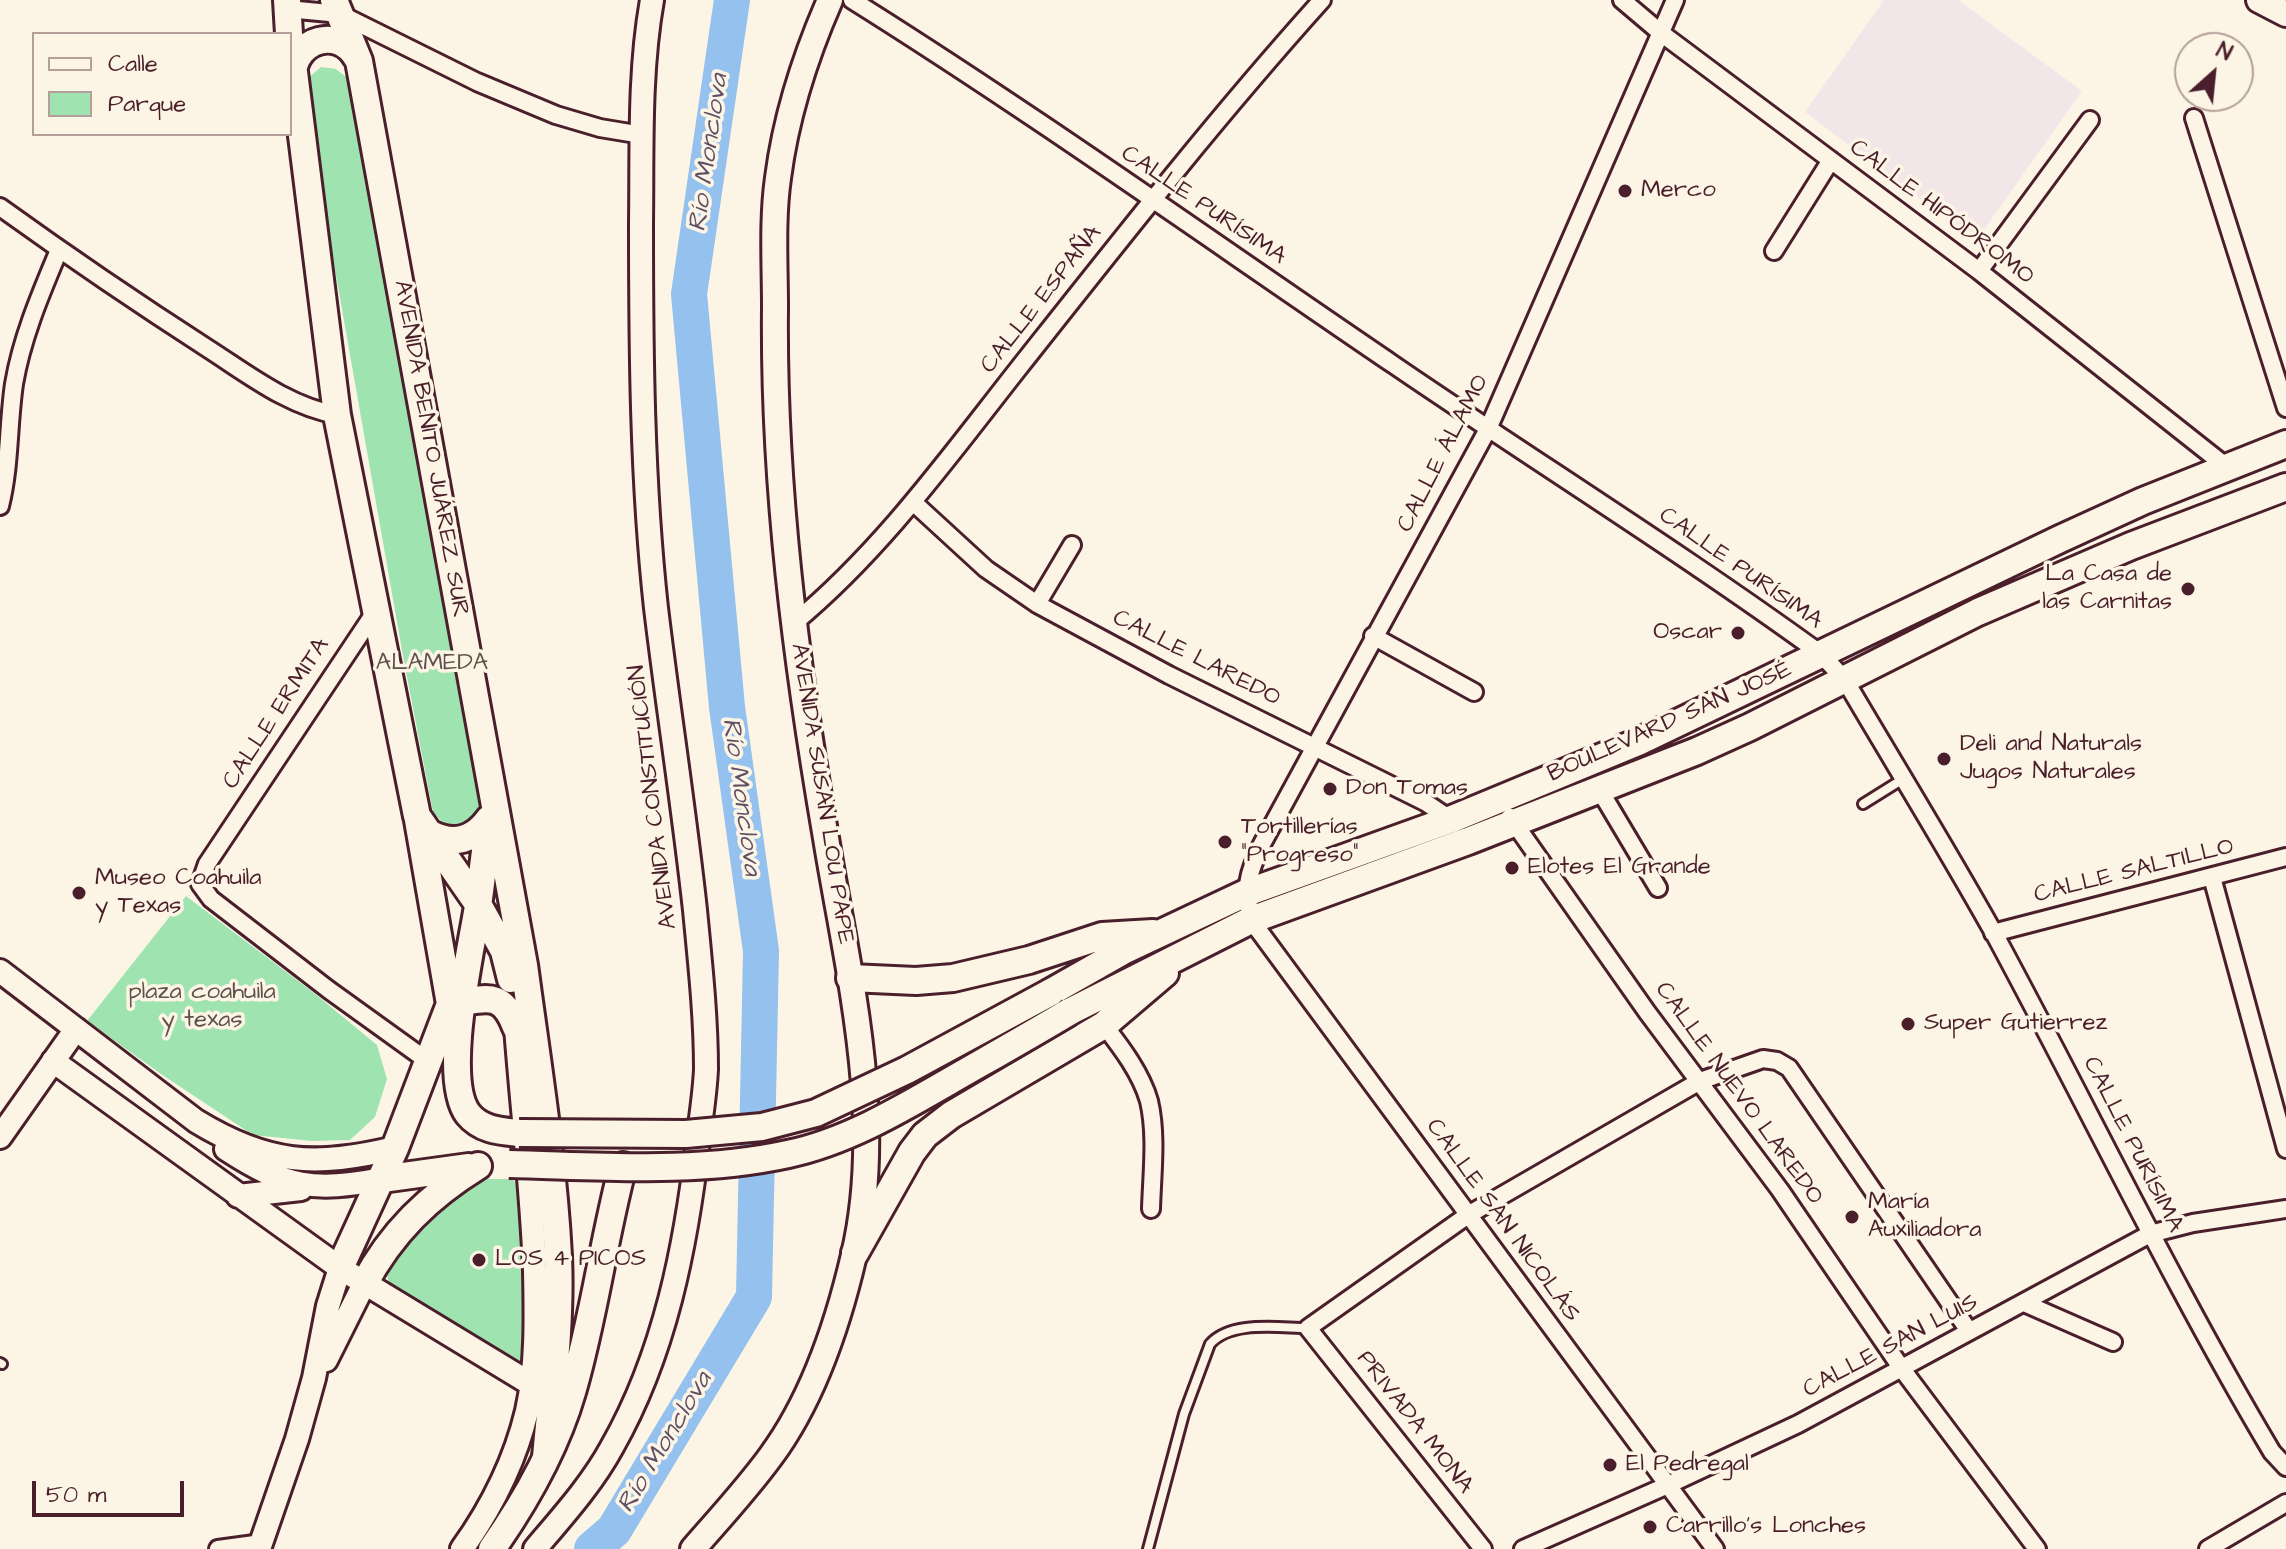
<!DOCTYPE html>
<meta charset="utf-8">
<style>
body{margin:0}
#map{position:relative;width:2286px;height:1549px;overflow:hidden;background:#fcf5e5;font-family:"Architects Daughter",sans-serif}
canvas{display:block}
.legend{position:absolute;left:32px;top:32px;width:260px;height:104px;box-sizing:border-box;background:#fcf5e5;border:2px solid #b59f9b;margin:0;padding:10px 14px;list-style:none;font-size:24px;color:#4a1f2b}
.legend li{display:flex;align-items:center;gap:16px;height:40px}
.legend b{width:40px;border:2px solid #b59f9b}
.north{position:absolute;left:2174px;top:32px;width:80px;height:80px;box-sizing:border-box;background:#fcf5e5;border:2px solid #b59f9b;border-radius:50%;rotate:27deg;font-size:22px;font-weight:700;line-height:32px;text-align:center;color:#4a1f2b}
.north::after{content:'';display:block;margin:auto;width:28px;height:36px;background:#4a1f2b;clip-path:polygon(50% 0,100% 100%,50% 72%,0 100%)}
.scale{position:absolute;left:32px;top:1481px;width:152px;height:36px;box-sizing:border-box;border:4px solid #4a1f2b;border-top:0;padding-left:10px;font-size:24px;line-height:28px;white-space:nowrap;color:#4a1f2b;-webkit-text-stroke:6px #fcf5e5;paint-order:stroke}
</style>
<div id="map">
<canvas width="2286" height="1549"></canvas>
<ul class="legend">
<li><b style="height:10px;background:#fcf5e5"></b>Calle</li>
<li><b style="height:22px;background:#9fe4b0"></b>Parque</li>
</ul>
<div class="north">N</div>
<div class="scale">50 m</div>
</div>
<script>
const c = document.querySelector('canvas').getContext('2d');
c.lineJoin = 'round';
function fill(path, color) { c.fillStyle = color; c.fill(path, 'evenodd'); }
function strokePath(path, color, width, dash) { c.strokeStyle = color; c.lineWidth = width; c.lineCap = dash ? 'butt' : 'round'; c.setLineDash(dash || []); c.stroke(path); }
function drawText(font, color, halo, rows, align = 'center') {
  c.font = font + ' "Architects Daughter",sans-serif'; c.lineWidth = 7; c.setLineDash([]); c.textBaseline = 'middle'; c.strokeStyle = halo; c.fillStyle = color; for (const [text, x, y, turn = 0] of rows) {
    c.save(); c.translate(x, y); c.rotate((+turn || 0) * Math.PI / 180); c.textAlign = isNaN(turn) ? turn : align; if (halo) c.strokeText(text, 0, 0); c.fillText(text, 0, 0); c.restore();
  }
}
const built = new Path2D(`
 M 1884,0 L 1958,0 L 2082,91 L 1976,241 L 1805,112 Z`);
const green = new Path2D(`
 M 321,67 L 336,69 L 350,80 L 482,799 L 481,807 L 469,824 C 452,828 444,826 433,812 L 403,656 L 321,190 L 307,79 Z
 M 186,896 L 314,993 L 377,1045 L 387,1079 L 375,1117 L 350,1140 L 312,1141 L 253,1135 L 161,1074 L 87,1021 Z
 M 480,1179 L 509,1179 L 519,1183 L 526,1280 L 520,1361 L 389,1284 L 386,1270 L 429,1215 Z`);
const river = new Path2D(`
 M 592,1549 L 614,1530 L 754,1297 L 761,951 L 727,707 L 689,294 L 732,0`);
const service = new Path2D(`
 M 1863,804 L 1903,779
 M 0,1363 L 2,1364
 M 1148,1549 L 1184,1414 L 1210,1344 C 1231,1320 1279,1328 1308,1328`);
const minor = new Path2D(`
 M 852,0 C 1037,116 1214,243 1394,365 C 1536,462 1682,553 1821,654 L 1845,680 C 1895,765 1947,849 1995,935 C 2088,1107 2172,1284 2272,1452 L 2286,1467
 M 1622,0 L 1661,33 L 1979,271 L 2228,468
 M 1675,0 L 1488,429 L 1262,844 C 1247,875 1245,886 1251,920 L 1715,1549
 M 287,9 L 340,14 L 477,82 L 556,115 L 600,128 L 642,135
 M 2194,118 L 2286,408
 M 0,207 C 68,256 137,303 207,348 C 249,375 288,406 337,415
 M 1774,251 L 1831,160
 M 1979,271 L 2090,120
 M 913,502 L 986,569 L 1037,604 L 1169,675 L 1425,802 L 1453,821
 M 0,506 C 10,466 8,425 14,384 C 22,337 41,293 59,250
 M 1037,604 L 1072,545
 M 377,609 L 207,864 L 200,884 L 211,899 L 329,990 L 429,1062
 M 794,623 C 881,551 948,458 1018,369 C 1117,244 1215,119 1322,0
 M 1373,636 L 1474,692
 M 1599,789 L 1658,888
 M 1510,817 L 1647,1012 L 1780,1190 L 1902,1369 L 2037,1549
 M 2212,877 L 2286,1149
 M 1993,933 L 2286,857
 M 1104,1025 C 1121,1047 1141,1073 1149,1101 C 1157,1135 1152,1174 1151,1209
 M 2024,1303 L 2113,1342
 M 218,1549 L 262,1543
 M 1483,1549 L 1308,1328 L 1468,1215 L 1700,1081 L 1763,1059 L 1777,1061 L 1789,1068 L 1969,1331
 M 1523,1549 L 1668,1485 L 1798,1424 L 2150,1234 L 2193,1223 L 2286,1209
 M 2208,1549 L 2286,1503`);
const tertiary = new Path2D(`
 M 0,971 L 196,1121 C 268,1165 315,1167 395,1148
 M 53,1061 L 340,1268 L 531,1384
 M 0,1137 L 76,1029
 M 226,1149 C 286,1188 313,1192 382,1179
 M 238,1196 L 301,1189
 M 326,1360 L 364,1284
 M 259,1549 L 297,1439 L 314,1378 L 328,1306 L 340,1268
 M 462,1549 C 492,1507 515,1461 527,1411 C 537,1366 536,1317 535,1271 C 532,1189 522,1108 516,1027
 M 535,1549 C 562,1517 592,1484 612,1447 C 665,1354 686,1246 698,1141 C 701,1117 705,1093 706,1069 C 706,1016 700,962 695,910 C 684,809 668,708 656,608 C 642,480 641,352 641,224 C 642,150 639,73 652,0`);
const secondary = new Path2D(`
 M 2259,0 L 2286,14
 M 693,1549 C 719,1519 747,1489 771,1456 C 813,1399 838,1324 854,1255 C 886,1119 848,973 826,838 C 796,663 773,485 775,307 C 775,265 772,220 778,178 C 786,116 805,57 830,0`);
const primary = new Path2D(`
 M 287,0 L 289,34
 M 334,0 L 359,61 L 524,965 C 537,1062 553,1159 558,1256 C 561,1323 552,1391 546,1457
 M 290,40 L 337,415 L 417,816 L 478,904 L 504,951 L 511,979
 M 293,74 C 295,39 339,26 357,58
 M 418,820 L 450,1004
 M 489,820 C 485,849 482,878 478,906 C 471,951 441,1078 468,1114 C 481,1130 500,1131 519,1133
 M 431,834 C 454,846 474,840 489,819
 M 850,978 L 916,981 L 953,978 L 1029,960 L 1102,936 L 1153,933
 M 1051,992 L 1125,950 L 1246,893 L 1452,819 L 1638,742 L 2060,539 L 2143,501 L 2286,444
 M 1069,1012 L 1251,920 L 1468,841 L 1697,751 L 1750,727 L 1978,612 L 2131,546 L 2286,487
 M 382,1179 L 469,1167
 M 855,1253 L 912,1152 L 925,1135 L 951,1115 L 1104,1025 L 1165,973
 M 340,1268 L 395,1148 L 450,1004 C 484,1000 501,988 516,1027
 M 364,1284 C 392,1232 428,1197 478,1166
 M 492,1549 C 525,1502 556,1447 572,1392 C 594,1318 603,1241 623,1166`);
const primaryBridge = new Path2D(`
 M 519,1133 L 686,1134 L 762,1127 L 816,1113 L 907,1070 L 1051,992
 M 509,1164 C 601,1166 697,1174 788,1154 C 845,1142 898,1111 948,1082 C 988,1059 1029,1036 1069,1012`);
const markers = [
 [1625,191,8,"#4a1f2b"],
 [2188,589,8,"#4a1f2b"],
 [1738,633,8,"#4a1f2b"],
 [1944,759,8,"#4a1f2b"],
 [1330,789,8,"#4a1f2b"],
 [1225,842,8,"#4a1f2b"],
 [1512,868,8,"#4a1f2b"],
 [79,893,8,"#4a1f2b"],
 [1908,1024,8,"#4a1f2b"],
 [1852,1217,8,"#4a1f2b"],
 [479,1260,8,"#4a1f2b"],
 [1610,1465,8,"#4a1f2b"],
 [1650,1527,8,"#4a1f2b"]
];
const poiNames = [
 ["Merco",1641,191],
 ["La Casa de",2172,575,"right"],
 ["las Carnitas",2172,603,"right"],
 ["Oscar",1722,633,"right"],
 ["Deli and Naturals",1960,745],
 ["Jugos Naturales",1960,773],
 ["Don Tomas",1346,789],
 ["Tortillerías",1241,828],
 ["\"Progreso\"",1241,856],
 ["Elotes El Grande",1528,868],
 ["Museo Coahuila",95,879],
 ["y Texas",95,907],
 ["Super Gutierrez",1924,1024],
 ["María",1868,1203],
 ["Auxiliadora",1868,1231],
 ["LOS 4 PICOS",495,1260],
 ["El Pedregal",1626,1465],
 ["Carrillo's Lonches",1666,1527]
];
const streetNames = [
 ["CALLE PURÍSIMA",1203,206,34],
 ["CALLE HIPÓDROMO",1941,213,37],
 ["CALLE ESPAÑA",1042,300,-52],
 ["AVENIDA BENITO JUÁREZ SUR",430,449,80],
 ["CALLE ÁLAMO",1444,454,-63],
 ["CALLE PURÍSIMA",1740,569,35],
 ["CALLE LAREDO",1196,659,27],
 ["CALLE ERMITA",277,714,-57],
 ["BOULEVARD SAN JOSÉ",1670,723,-24],
 ["AVENIDA SUSAN LOU PAPE",821,794,81],
 ["AVENIDA CONSTITUCIÓN",654,797,-97],
 ["CALLE SALTILLO",2134,872,-14],
 ["CALLE NUEVO LAREDO",1738,1094,54],
 ["CALLE PURÍSIMA",2132,1145,63],
 ["CALLE SAN NICOLÁS",1502,1221,54],
 ["CALLE SAN LUIS",1891,1347,-28],
 ["PRIVADA MONA",1414,1423,52]
];
const parkNames = [
 ["ALAMEDA",432,664],
 ["plaza coahuila",202,993],
 ["y texas",202,1021]
];
const waterNames = [
 ["Río Monclova",710,153,-82],
 ["Río Monclova",740,797,82],
 ["Río Monclova",666,1443,-59]
];
fill(built, '#f3e6e9');
fill(green, '#9fe4b0');
strokePath(river, '#94c1ee', 36);
strokePath(service, '#4a1f2b', 14);
strokePath(minor, '#4a1f2b', 22);
strokePath(tertiary, '#4a1f2b', 28);
strokePath(secondary, '#4a1f2b', 30);
strokePath(primary, '#4a1f2b', 32);
strokePath(service, '#fcf5e5', 8);
strokePath(minor, '#fcf5e5', 16);
strokePath(tertiary, '#fcf5e5', 22);
strokePath(secondary, '#fcf5e5', 24);
strokePath(primary, '#fcf5e5', 26);
strokePath(primaryBridge, '#4a1f2b', 32, []);
strokePath(primaryBridge, '#fcf5e5', 26);
for (const [x, y, r, color] of markers) { const dot = new Path2D(); dot.arc(x, y, r, 0, 2 * Math.PI); c.fillStyle = color; c.fill(dot); strokePath(dot, '#fcf5e5', 3); }
drawText('24px', '#4a1f2b', '#fcf5e5', poiNames, 'left');
drawText('24px', '#4a1f2b', '#fcf5e5', streetNames);
drawText('24px', '#5f504c', '#fcf5e5', parkNames);
drawText('italic 26px', '#605066', '#fcf5e5', waterNames);
</script>
